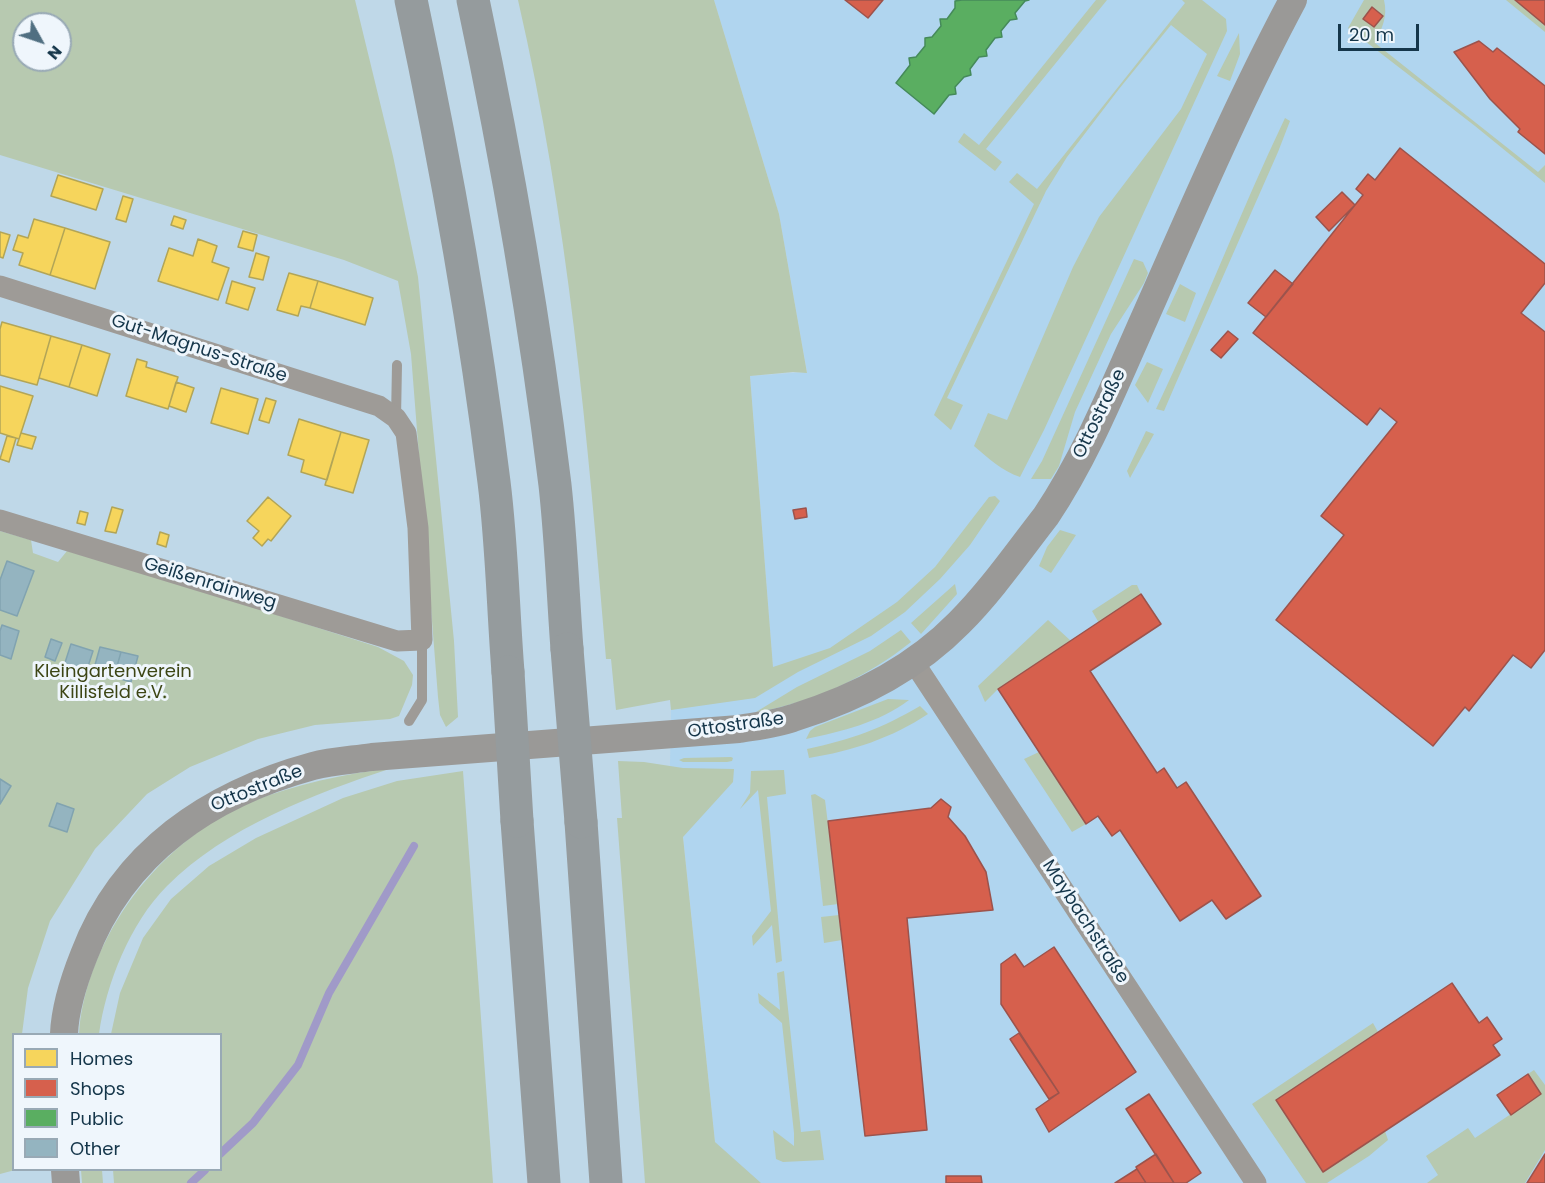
<!DOCTYPE html>
<meta charset="utf-8">
<style>
body{margin:0}
#map{position:relative;width:1545px;height:1183px;overflow:hidden;background:#bfd8e8;font-family:Poppins,sans-serif}
canvas{display:block}
.legend{position:absolute;left:12px;top:1033px;width:210px;height:138px;box-sizing:border-box;background:#eff6fc;border:2px solid #98a9b5;margin:0;padding:8px 10px;list-style:none;font-size:18px;color:#15364a}
.legend li{display:flex;align-items:center;gap:12px;height:30px}
.legend b{width:30px;border:2px solid #98a9b5}
.north{position:absolute;left:12px;top:12px;width:60px;height:60px;box-sizing:border-box;background:#eff6fc;border:2px solid #98a9b5;border-radius:50%;rotate:130deg;font-size:16px;font-weight:700;line-height:24px;text-align:center;color:#15364a}
.north::after{content:'';display:block;margin:auto;width:21px;height:27px;background:#506f81;clip-path:polygon(50% 0,100% 100%,50% 72%,0 100%)}
.scale{position:absolute;left:1338px;top:24px;width:81px;height:27px;box-sizing:border-box;border:3px solid #15364a;border-top:0;padding-left:8px;font-size:18px;line-height:21px;white-space:nowrap;color:#15364a;-webkit-text-stroke:4px #eff6fc;paint-order:stroke}
</style>
<div id="map">
<canvas width="1545" height="1183"></canvas>
<ul class="legend">
<li><b style="height:16px;background:#f6d55c"></b>Homes</li>
<li><b style="height:16px;background:#d6604d"></b>Shops</li>
<li><b style="height:16px;background:#5aae61"></b>Public</li>
<li><b style="height:16px;background:#94b4c0"></b>Other</li>
</ul>
<div class="north">N</div>
<div class="scale">20 m</div>
</div>
<script>
const c = document.querySelector('canvas').getContext('2d');
c.lineJoin = 'round';
function fill(path, color) { c.fillStyle = color; c.fill(path, 'evenodd'); }
function strokePath(path, color, width, dash) { c.strokeStyle = color; c.lineWidth = width; c.lineCap = dash ? 'butt' : 'round'; c.setLineDash(dash || []); c.stroke(path); }
function drawText(font, color, halo, rows, align = 'center') {
  c.font = font + ' Poppins,sans-serif'; c.lineWidth = 6; c.setLineDash([]); c.textBaseline = 'middle'; c.strokeStyle = halo; c.fillStyle = color; for (const [text, x, y, turn = 0] of rows) {
    c.save(); c.translate(x, y); c.rotate((+turn || 0) * Math.PI / 180); c.textAlign = isNaN(turn) ? turn : align; if (halo) c.strokeText(text, 0, 0); c.fillText(text, 0, 0); c.restore();
  }
}
const built = new Path2D(`
 M 714,0 L 1545,0 L 1545,1183 L 722,1183 L 715,1142 L 683,836 L 670,765 L 671,710 L 679,702 L 773,667 L 750,376 L 807,372 L 779,214 Z`);
const green = new Path2D(`
 M 0,0 L 355,0 L 393,156 L 418,277 L 454,641 L 458,717 L 446,727 L 440,715 L 438,697 L 411,354 L 398,281 L 344,260 L 0,155 ZM 24,24 L 60,24 L 60,60 L 24,60 Z
 M 518,0 L 714,0 L 779,214 L 807,373 L 793,372 L 750,376 L 773,667 L 830,648 L 897,602 L 935,567 L 989,497 L 995,496 L 1000,501 L 970,545 L 940,579 L 905,612 L 871,636 L 798,672 L 755,698 L 671,710 L 670,700 L 616,710 L 611,659 L 606,659 C 588,438 568,217 518,0 Z
 M 1096,0 L 1107,0 L 986,149 L 1002,162 L 995,171 L 958,142 L 964,133 L 979,145 Z
 M 1182,0 L 1202,0 L 1226,19 L 1227,31 L 1044,430 L 1020,477 C 1002,471 988,458 974,446 L 988,413 L 1007,420 L 1073,267 L 1099,217 L 1181,109 L 1207,54 L 1171,25 L 1119,89 L 1067,157 L 1046,191 L 947,398 L 963,405 L 951,430 L 934,415 L 1034,204 L 1009,182 L 1017,173 L 1037,189 L 1185,3 Z
 M 1364,0 L 1384,0 C 1388,17 1382,28 1375,43 L 1538,172 L 1545,165 L 1545,183 L 1475,126 L 1348,28 Z
 M 1506,0 L 1515,0 L 1545,25 L 1545,32 Z
 M 1239,33 L 1240,54 L 1230,81 L 1217,76 Z
 M 1285,118 L 1290,121 L 1278,152 L 1176,383 L 1164,411 L 1156,409 C 1202,313 1239,214 1285,118 Z
 M 1134,259 L 1143,262 L 1148,273 L 1144,283 L 1111,334 L 1075,412 L 1059,466 L 1051,479 L 1031,479 L 1042,461 Z
 M 1180,284 L 1196,293 L 1185,322 L 1166,314 Z
 M 1147,362 L 1163,369 L 1148,403 L 1135,385 Z
 M 1146,431 L 1154,434 L 1130,478 L 1127,471 Z
 M 1060,530 L 1076,535 L 1051,573 L 1039,566 L 1047,547 Z
 M 0,531 L 31,540 L 33,553 L 58,562 L 67,551 L 165,579 L 378,647 L 404,661 L 413,675 L 412,685 L 399,716 L 390,719 L 315,725 L 258,739 L 190,767 L 147,794 L 95,849 L 50,921 L 28,988 L 22,1034 L 14,1034 L 15,1170 L 0,1174 Z
 M 955,584 L 957,594 L 921,634 L 911,623 Z
 M 1132,585 L 1137,585 L 1141,594 L 1099,623 L 1092,611 Z
 M 1048,620 L 1071,641 L 998,689 L 985,702 L 978,686 Z
 M 901,630 L 911,642 C 866,678 812,703 756,712 L 797,687 L 870,651 Z
 M 888,699 L 909,700 C 878,723 843,731 806,739 L 810,731 L 815,727 Z
 M 920,706 L 928,714 C 892,738 852,751 809,758 L 807,749 C 850,740 883,728 920,706 Z
 M 1039,752 L 1086,824 L 1072,832 L 1024,759 Z
 M 731,757 L 733,758 L 732,761 L 727,762 L 683,762 L 679,760 L 684,758 Z
 M 618,761 L 644,762 L 683,768 L 734,769 L 733,782 L 683,837 L 715,1142 L 761,1183 L 645,1183 L 617,818 L 622,818 Z
 M 392,768 C 314,794 226,827 167,886 C 130,923 106,984 99,1034 L 79,1034 C 86,937 161,839 251,802 C 296,784 344,774 392,768 Z
 M 784,770 L 786,794 L 767,797 L 782,961 L 776,963 L 772,925 L 753,946 L 752,936 L 771,911 L 758,790 L 740,809 L 750,793 L 751,771 Z
 M 463,771 L 493,1183 L 114,1183 L 113,1170 L 220,1170 L 220,1034 L 111,1034 L 120,993 L 143,938 L 171,899 L 209,866 L 256,838 L 343,798 L 397,781 Z
 M 815,794 L 825,800 L 838,904 L 823,906 L 811,795 Z
 M 839,915 L 842,940 L 824,943 L 821,917 Z
 M 784,971 L 801,1132 L 820,1130 L 824,1160 L 783,1162 L 776,1159 L 773,1130 L 794,1146 L 794,1133 L 782,1023 L 759,1003 L 758,993 L 780,1010 L 777,973 Z
 M 1373,1023 L 1378,1032 L 1276,1100 L 1323,1172 L 1385,1131 L 1388,1140 L 1369,1156 L 1327,1183 L 1306,1183 L 1252,1104 Z
 M 1534,1070 L 1545,1085 L 1545,1150 L 1525,1183 L 1427,1183 L 1438,1175 L 1426,1156 L 1468,1128 L 1475,1138 L 1541,1094 L 1528,1074 Z
 M 81,1170 L 102,1170 L 103,1183 L 82,1183 Z`);
const homes = new Path2D(`
 M 58,175 L 103,189 L 96,210 L 51,196 Z
 M 123,196 L 133,199 L 126,222 L 116,219 Z
 M 174,216 L 186,220 L 183,229 L 171,225 Z
 M 34,219 L 65,228 L 50,275 L 19,265 L 23,253 L 13,250 L 18,235 L 28,238 Z
 M 65,228 L 110,242 L 95,289 L 50,275 Z
 M 243,231 L 257,235 L 253,251 L 238,247 Z
 M 0,232 L 10,235 L 3,258 L 0,257 Z
 M 198,239 L 217,246 L 212,262 L 229,268 L 218,300 L 158,281 L 169,248 L 193,256 Z
 M 256,253 L 269,257 L 263,280 L 249,277 Z
 M 289,273 L 318,281 L 310,308 L 301,306 L 298,316 L 277,310 Z
 M 232,281 L 255,288 L 248,310 L 226,303 Z
 M 318,281 L 373,298 L 365,325 L 310,308 Z
 M 2,322 L 51,336 L 37,385 L 0,375 L 0,329 Z
 M 51,336 L 82,345 L 69,387 L 39,378 Z
 M 82,345 L 110,354 L 97,396 L 69,387 Z
 M 137,359 L 147,362 L 146,367 L 178,377 L 168,409 L 126,396 Z
 M 176,382 L 194,388 L 186,412 L 169,406 Z
 M 0,386 L 33,396 L 19,439 L 0,433 Z
 M 221,388 L 258,399 L 248,434 L 211,423 Z
 M 266,398 L 276,401 L 269,423 L 259,420 Z
 M 299,419 L 341,432 L 327,480 L 301,472 L 304,460 L 288,455 Z
 M 341,432 L 369,440 L 353,493 L 325,485 Z
 M 21,433 L 36,437 L 32,449 L 17,445 Z
 M 7,436 L 16,438 L 9,462 L 0,459 Z
 M 268,497 L 291,516 L 271,541 L 268,539 L 262,546 L 253,538 L 259,531 L 247,521 Z
 M 112,507 L 123,510 L 116,533 L 105,531 Z
 M 80,511 L 88,513 L 85,525 L 77,523 Z
 M 160,532 L 169,535 L 166,547 L 157,544 Z`);
const shops = new Path2D(`
 M 845,0 L 883,0 L 868,18 Z
 M 1515,0 L 1545,0 L 1545,25 Z
 M 1372,7 L 1383,16 L 1374,27 L 1363,19 Z
 M 1479,41 L 1493,52 L 1497,48 L 1545,86 L 1545,154 L 1518,132 L 1520,129 L 1490,99 L 1454,52 Z
 M 1400,148 L 1545,264 L 1545,283 L 1521,313 L 1545,332 L 1545,650 L 1531,668 L 1513,655 L 1469,711 L 1465,707 L 1433,746 L 1276,620 L 1344,535 L 1321,516 L 1397,422 L 1380,408 L 1367,425 L 1253,333 L 1363,195 L 1356,189 L 1368,174 L 1375,180 Z
 M 1342,192 L 1355,205 L 1329,231 L 1316,217 Z
 M 1275,270 L 1293,284 L 1266,317 L 1248,303 Z
 M 1228,331 L 1238,339 L 1221,358 L 1211,350 Z
 M 806,508 L 807,517 L 795,519 L 793,510 Z
 M 1141,594 L 1161,624 L 1090,671 L 1157,773 L 1164,768 L 1177,788 L 1186,782 L 1261,896 L 1226,919 L 1212,900 L 1180,921 L 1120,830 L 1112,836 L 1098,816 L 1086,824 L 998,689 Z
 M 941,799 L 951,807 L 948,817 L 965,836 L 986,872 L 993,910 L 907,918 L 927,1130 L 865,1136 L 828,821 L 931,808 Z
 M 1054,947 L 1136,1072 L 1049,1132 L 1036,1109 L 1059,1093 L 1001,1004 L 1001,964 L 1015,954 L 1024,967 Z
 M 1452,983 L 1479,1023 L 1487,1017 L 1502,1039 L 1493,1045 L 1500,1055 L 1323,1172 L 1276,1100 Z
 M 1019,1033 L 1059,1093 L 1049,1099 L 1010,1039 Z
 M 1528,1074 L 1541,1094 L 1511,1115 L 1497,1095 Z
 M 1149,1094 L 1201,1173 L 1186,1183 L 1174,1183 L 1126,1109 Z
 M 1156,1154 L 1174,1183 L 1146,1183 L 1137,1169 L 1136,1167 Z
 M 1545,1154 L 1545,1183 L 1527,1183 Z
 M 1137,1169 L 1146,1183 L 1115,1183 Z
 M 946,1176 L 981,1176 L 982,1183 L 946,1183 Z`);
const public = new Path2D(`
 M 962,0 L 1029,0 L 1025,1 L 1015,13 L 1017,19 L 1010,20 L 1001,31 L 1002,37 L 995,38 L 986,50 L 987,56 L 979,57 L 970,69 L 971,75 L 964,77 L 955,87 L 956,94 L 949,95 L 934,114 L 896,83 L 910,65 L 909,58 L 916,57 L 925,46 L 925,38 L 932,37 L 941,26 L 940,19 L 947,19 L 955,8 L 955,1 Z`);
const stream = new Path2D(`
 M 220,1154 L 253,1123 L 298,1065 L 329,993 L 414,846
 M 191,1183 L 205,1170`);
const building = new Path2D(`
 M 7,561 L 34,571 L 17,616 L 0,610 L 0,580 Z
 M 2,625 L 19,631 L 11,659 L 0,655 L 0,631 Z
 M 51,639 L 62,643 L 55,661 L 45,657 Z
 M 71,644 L 93,651 L 83,682 L 61,675 Z
 M 100,647 L 121,652 L 114,677 L 93,672 Z
 M 121,652 L 138,656 L 131,682 L 114,677 Z
 M 0,779 L 11,786 L 0,804 Z
 M 57,803 L 74,809 L 67,832 L 49,826 Z`);
const lane = new Path2D(`
 M 396,418 L 397,365
 M 409,721 L 422,700 L 422,640`);
const street = new Path2D(`
 M 0,286 L 379,406 L 396,418 L 406,433 L 418,528 L 422,640 L 397,641 L 0,520
 M 913,661 L 1256,1183`);
const secondary = new Path2D(`
 M 64,1034 C 65,1008 74,980 84,955 C 123,852 210,794 313,766 C 332,761 352,760 372,757 L 739,729 C 757,726 776,724 793,718 C 854,699 914,669 959,623 C 991,591 1018,552 1046,516 C 1087,455 1115,384 1145,317 C 1192,211 1238,103 1293,0
 M 65,1170 L 66,1183`);
const highway = new Path2D(`
 M 411,0 C 445,160 474,320 494,482 C 502,545 503,609 508,672
 M 473,0 C 507,160 535,322 555,485 C 561,539 563,595 567,649
 M 517,821 L 544,1183
 M 581,822 L 606,1183`);
const highwayBridge = new Path2D(`
 M 567,649 L 581,822
 M 508,672 L 517,821`);
const streetNames = [
 ["Gut-Magnus-Straße",199,349,18],
 ["Ottostraße",1100,414,-64],
 ["Geißenrainweg",210,584,17],
 ["Ottostraße",736,726,-8],
 ["Ottostraße",257,789,-22],
 ["Maybachstraße",1085,922,57]
];
const parkNames = [
 ["Kleingartenverein",113,672],
 ["Killisfeld e.V.",113,693]
];
fill(built, '#b0d5ef');
fill(green, '#b7c9b0');
fill(homes, '#f6d55c');
strokePath(homes, '#b2a557', 1.5);
fill(shops, '#d6604d');
strokePath(shops, '#9c534c', 1.5);
fill(public, '#5aae61');
strokePath(public, '#458a5a', 1.5);
strokePath(stream, '#a09ac8', 8);
fill(building, '#94b4c0');
strokePath(building, '#81a3b0', 1.5);
strokePath(lane, '#9e9b97', 10);
strokePath(street, '#9e9b97', 21);
strokePath(secondary, '#9a9997', 28);
strokePath(highway, '#959b9d', 33);
strokePath(highwayBridge, '#959b9d', 33);
drawText('18px', '#15364a', '#eff6fc', streetNames);
drawText('18px', '#3d4615', '#eff6fc', parkNames);
</script>
